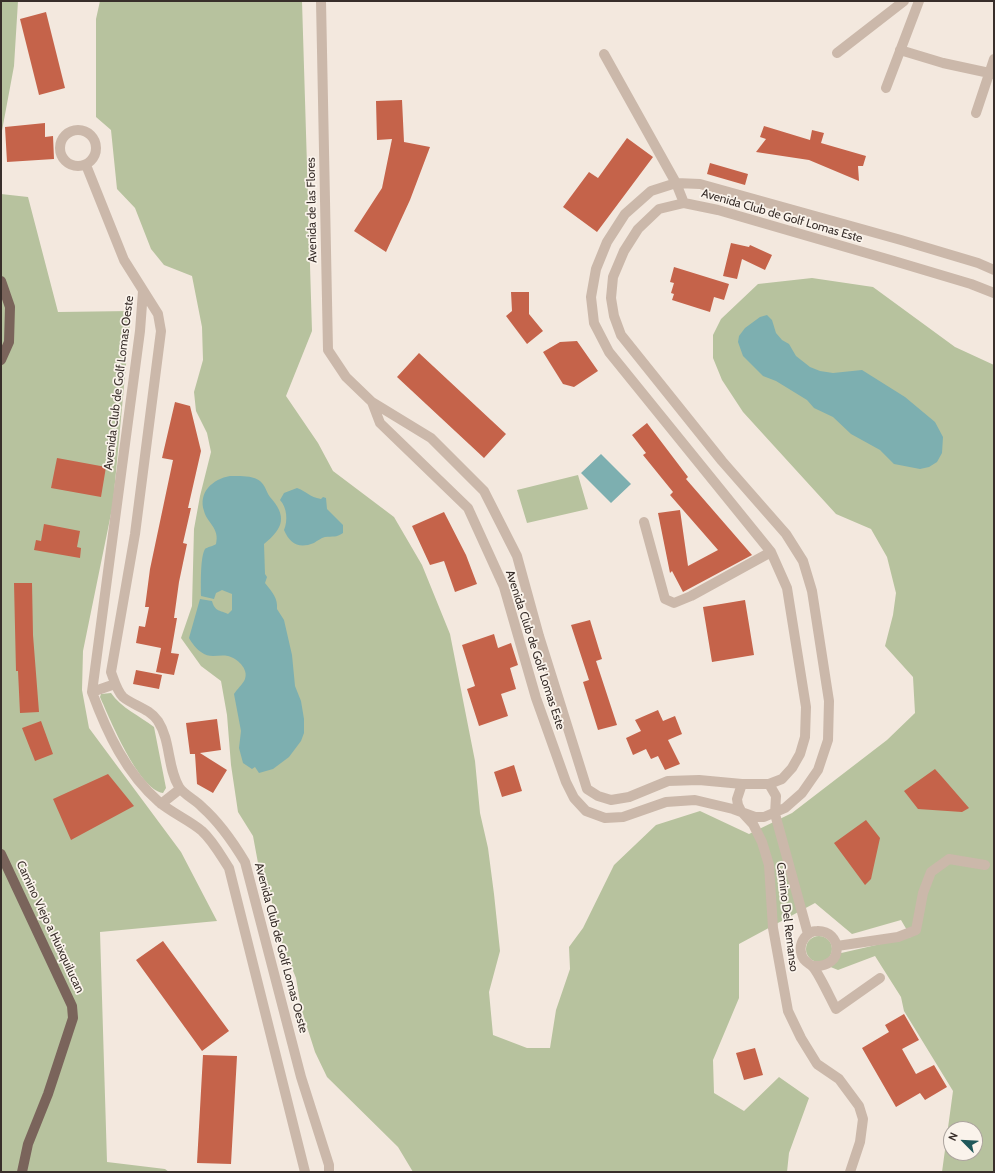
<!DOCTYPE html>
<style>
body{margin:0}
#map{position:relative;width:995px;height:1173px;overflow:hidden;background:#f3e8de;font-family:Cabin,sans-serif}
canvas{display:block}
.frame{position:absolute;inset:0;border:2px solid #382e2a;pointer-events:none}
.north{position:absolute;left:943px;top:1121px;width:40px;height:40px;box-sizing:border-box;background:#faf3eb;border:1px solid #aca49e;border-radius:50%;rotate:294deg;font-size:11px;font-weight:700;line-height:16px;text-align:center;color:#382e2a}
.north::after{content:'';display:block;margin:auto;width:14px;height:18px;background:#1f585a;clip-path:polygon(50% 0,100% 100%,50% 72%,0 100%)}
</style>
<div id="map">
<canvas width="995" height="1173"></canvas>
<div class="frame"></div>
<div class="north">N</div>
</div>
<script>
const c = document.querySelector('canvas').getContext('2d');
c.lineJoin = 'round';
function fill(path, color) { c.fillStyle = color; c.fill(path, 'evenodd'); }
function strokePath(path, color, width, dash) { c.strokeStyle = color; c.lineWidth = width; c.lineCap = dash ? 'butt' : 'round'; c.setLineDash(dash || []); c.stroke(path); }
function drawText(font, color, halo, rows, align = 'center') {
  c.font = font + ' Cabin,sans-serif'; c.lineWidth = 3.5; c.setLineDash([]); c.textBaseline = 'middle'; c.strokeStyle = halo; c.fillStyle = color; for (const [text, x, y, turn = 0] of rows) {
    c.save(); c.translate(x, y); c.rotate((+turn || 0) * Math.PI / 180); c.textAlign = isNaN(turn) ? turn : align; if (halo) c.strokeText(text, 0, 0); c.fillText(text, 0, 0); c.restore();
  }
}
const green = new Path2D(`
 M 1,1 L 18,1 L 14,66 L 1,136 Z
 M 100,1 L 302,1 L 312,331 L 286,396 L 318,443 L 333,471 L 394,517 L 422,565 L 450,634 L 475,761 L 480,813 L 488,848 L 494,894 L 500,951 L 489,992 L 493,1035 L 527,1048 L 550,1048 L 556,1010 L 570,969 L 569,947 L 583,928 L 614,865 L 656,825 L 700,811 L 749,834 L 792,813 L 887,740 L 915,713 L 913,677 L 885,646 L 893,615 L 896,593 L 887,557 L 871,529 L 836,514 L 743,412 L 722,380 L 713,358 L 713,335 L 721,319 L 758,284 L 812,278 L 873,287 L 955,347 L 994,365 L 994,1172 L 942,1172 L 953,1091 L 904,1011 L 901,997 L 875,956 L 838,970 L 828,966 L 837,954 L 911,937 L 901,920 L 852,934 L 815,903 L 739,944 L 739,998 L 713,1060 L 714,1093 L 744,1111 L 779,1077 L 809,1098 L 789,1153 L 787,1172 L 413,1172 L 398,1147 L 327,1077 L 315,1052 L 301,1008 L 296,978 L 278,934 L 271,898 L 258,863 L 253,836 L 238,812 L 231,765 L 227,715 L 221,681 L 201,666 L 181,638 L 192,606 L 194,529 L 200,496 L 211,452 L 207,433 L 196,411 L 194,392 L 203,360 L 202,327 L 192,276 L 164,265 L 151,249 L 135,208 L 117,189 L 111,130 L 96,117 L 96,19 ZM 951,1129 L 975,1129 L 975,1153 L 951,1153 Z
 M 1,194 L 28,197 L 58,312 L 131,311 L 113,504 L 83,651 L 82,690 L 89,728 L 181,852 L 217,921 L 100,932 L 107,1162 L 165,1169 L 169,1172 L 1,1172 Z
 M 578,475 L 588,509 L 527,523 L 517,490 Z
 M 111,693 C 121,708 140,716 154,727 L 166,788 L 163,793 C 138,789 110,719 100,697 L 101,694 Z
 M806 949a13 13 0 1 1 26 0a13 13 0 1 1-26 0Z`);
const water = new Path2D(`
 M 767,315 L 772,320 L 776,333 L 782,340 L 789,344 L 796,356 L 810,367 L 820,371 L 833,373 L 862,370 L 905,397 L 935,422 L 943,437 L 942,453 L 937,462 L 929,467 L 920,469 L 894,464 L 880,450 L 851,434 L 833,417 L 814,408 L 807,400 L 776,381 L 763,376 L 743,356 L 738,342 L 739,336 L 745,328 L 760,317 Z
 M 601,454 L 631,484 L 611,503 L 581,473 Z
 M 230,476 C 239,476 252,475 260,481 C 266,486 266,492 270,497 C 287,516 284,528 264,544 L 265,574 L 267,577 L 265,583 C 272,592 278,598 277,609 L 284,620 L 292,655 L 295,686 L 301,701 L 304,719 L 304,733 L 301,741 L 289,757 L 273,769 L 259,773 L 255,767 L 252,769 L 243,763 L 239,748 L 241,731 L 234,694 C 237,689 243,684 245,679 C 249,669 237,658 228,656 C 218,654 210,659 201,652 C 196,649 192,643 189,638 L 200,599 L 212,601 C 215,612 220,610 228,614 L 232,610 L 232,594 L 222,590 L 216,593 L 214,599 L 201,596 C 201,586 200,557 205,549 C 207,547 214,546 216,544 C 220,528 207,523 204,511 C 198,492 213,479 230,476 Z
 M 297,488 C 308,492 309,497 321,499 L 323,497 L 326,498 L 327,509 L 343,525 L 343,533 C 336,538 333,536 325,537 C 321,538 317,541 314,543 C 299,549 290,544 284,530 C 288,521 287,507 280,500 L 284,493 Z`);
const building = new Path2D(`
 M 46,12 L 65,88 L 39,95 L 20,19 Z
 M 402,100 L 404,142 L 430,147 L 410,200 L 386,252 L 354,231 L 382,188 L 392,139 L 377,140 L 376,101 Z
 M 45,123 L 45,137 L 53,136 L 54,159 L 7,162 L 5,127 Z
 M 764,126 L 810,140 L 812,130 L 824,133 L 821,143 L 866,156 L 863,166 L 858,166 L 859,181 L 809,160 L 756,152 L 766,139 L 760,137 Z
 M 627,138 L 653,157 L 597,232 L 563,207 L 589,172 L 598,178 Z
 M 710,163 L 748,174 L 745,185 L 707,174 Z
 M 731,243 L 749,247 L 750,245 L 772,255 L 765,270 L 742,259 L 737,279 L 723,276 Z
 M 674,267 L 729,284 L 724,300 L 714,297 L 710,312 L 672,300 L 674,294 L 671,293 L 674,283 L 670,282 Z
 M 511,292 L 529,292 L 529,314 L 543,331 L 527,344 L 506,316 L 512,311 Z
 M 577,341 L 598,371 L 574,387 L 563,384 L 543,352 L 560,342 Z
 M 419,353 L 506,434 L 484,458 L 397,377 Z
 M 175,402 L 190,406 L 201,451 L 188,508 L 191,508 L 183,543 L 187,544 L 179,582 L 174,618 L 177,618 L 171,653 L 179,654 L 174,675 L 156,672 L 161,648 L 136,643 L 139,626 L 145,627 L 149,607 L 145,607 L 150,569 L 173,460 L 162,458 Z
 M 647,423 L 688,477 L 686,479 L 752,555 L 683,592 L 672,571 L 670,573 L 658,513 L 680,510 L 688,566 L 718,550 L 670,495 L 673,492 L 643,455 L 646,453 L 632,435 Z
 M 57,458 L 106,467 L 101,497 L 51,488 Z
 M 444,512 L 466,555 L 477,584 L 455,592 L 444,561 L 430,565 L 412,526 Z
 M 44,524 L 80,531 L 77,547 L 81,548 L 80,558 L 34,550 L 36,540 L 41,541 Z
 M 14,583 L 32,583 L 33,635 L 39,712 L 20,713 L 18,671 L 16,671 Z
 M 745,600 L 754,655 L 712,662 L 703,607 Z
 M 590,620 L 602,659 L 596,661 L 617,725 L 598,730 L 583,682 L 589,680 L 571,625 Z
 M 494,634 L 498,648 L 511,643 L 518,665 L 510,668 L 516,689 L 501,694 L 508,716 L 479,726 L 467,689 L 475,686 L 462,645 Z
 M 136,670 L 162,675 L 159,689 L 133,684 Z
 M 658,710 L 663,721 L 675,716 L 682,734 L 668,740 L 680,764 L 665,770 L 658,756 L 651,759 L 646,749 L 633,755 L 626,738 L 641,731 L 635,720 Z
 M 217,719 L 221,750 L 200,753 L 227,770 L 213,793 L 197,784 L 195,754 L 190,754 L 186,723 Z
 M 41,721 L 53,754 L 35,761 L 22,728 Z
 M 514,765 L 522,791 L 502,797 L 494,772 Z
 M 935,769 L 943,778 L 969,808 L 962,812 L 918,809 L 904,791 Z
 M 108,774 L 134,806 L 71,840 L 53,799 Z
 M 866,820 L 880,838 L 871,879 L 865,885 L 834,843 Z
 M 163,941 L 229,1031 L 202,1051 L 136,960 Z
 M 904,1014 L 919,1040 L 902,1049 L 916,1074 L 934,1065 L 947,1087 L 925,1100 L 920,1093 L 896,1107 L 862,1048 L 889,1032 L 885,1025 Z
 M 755,1048 L 763,1075 L 744,1080 L 736,1053 Z
 M 203,1055 L 237,1056 L 231,1164 L 197,1163 Z`);
const minor = new Path2D(`
 M 321,1 L 328,350 L 346,377 L 372,402 L 431,438 L 484,491 L 517,556 L 539,636 L 587,789 L 598,796 L 611,800 L 629,797 L 668,781 L 699,780 L 742,784 L 769,784 L 782,779 L 792,768 L 800,754 L 805,737 L 806,707 L 787,588 L 771,552 L 609,352 L 594,323 L 591,297 L 596,269 L 607,242 L 625,214 L 651,191 L 676,183 L 700,184 L 901,240 L 978,263 L 994,270
 M 900,50 L 943,63 L 994,74
 M 837,53 L 904,1
 M 604,54 L 676,183 L 684,203
 M 886,88 L 919,1
 M 976,113 L 994,59
 M60 148a18 18 0 1 1 36 0a18 18 0 1 1-36 0Z
 M 86,165 L 124,260 L 158,314 L 161,331 L 135,534 L 111,672 C 114,680 117,691 123,697 C 134,706 149,708 158,721 C 171,741 167,767 179,787 C 184,795 196,800 202,807 C 219,822 233,842 245,862 L 301,1077 L 329,1165 L 329,1172
 M 143,291 L 140,331 L 92,692 C 107,733 126,773 159,802 C 172,813 189,820 202,831 C 213,841 221,856 229,868 L 305,1172
 M 372,402 L 380,423 L 468,508 L 504,587 L 536,698 L 566,782 L 574,798 L 586,811 L 605,818 L 623,817 L 666,802 L 695,800 L 733,809 L 755,817 L 764,817 L 785,808 L 802,793 L 818,770 L 828,740 L 829,701 L 812,591 L 803,561 L 786,534 L 722,461 L 621,335 L 614,316 L 611,298 L 613,277 L 624,251 L 638,229 L 659,209 L 684,203 L 718,210 L 894,261 L 971,284 L 994,293
 M 644,522 L 665,599 L 674,603 L 691,596 L 771,552
 M 92,692 L 115,684
 M 742,784 L 737,799 L 738,805 L 741,811 L 753,824 L 762,842 L 769,865 L 773,928 L 788,1011 L 801,1038 L 817,1064 L 839,1079 L 859,1106 L 863,1119 L 860,1142 L 850,1172
 M 769,784 L 776,796 L 775,814 L 808,934
 M 161,804 L 180,789
 M 837,946 L 898,937 L 916,930 L 923,893 L 931,872 L 949,859 L 985,865
 M 813,966 C 846,968 842,930 817,931 C 807,931 799,942 801,952 C 802,960 807,962 812,966 C 818,971 831,1000 836,1009 L 880,978`);
const major = new Path2D(`
 M 1,281 L 10,307 L 9,342 L 1,360
 M 1,854 L 72,1006 L 73,1018 L 48,1094 L 28,1144 L 22,1172`);
const streetNames = [
 ["Avenida de las Flores",312,210,-91],
 ["Avenida Club de Golf Lomas Este",782,216,16],
 ["Avenida Club de Golf Lomas Oeste",119,383,-83],
 ["Avenida Club de Golf Lomas Este",535,650,72],
 ["Camino Del Remanso",787,917,83],
 ["Camino Viejo a Huixquilucan",50,927,65],
 ["Avenida Club de Golf Lomas Oeste",281,948,75]
];
fill(green, '#b7c29e');
fill(water, '#7dafb0');
fill(building, '#c5634a');
strokePath(minor, '#cbb8aa', 10);
strokePath(major, '#7a645b', 10);
drawText('12px', '#382e2a', '#faf3eb', streetNames);
</script>
